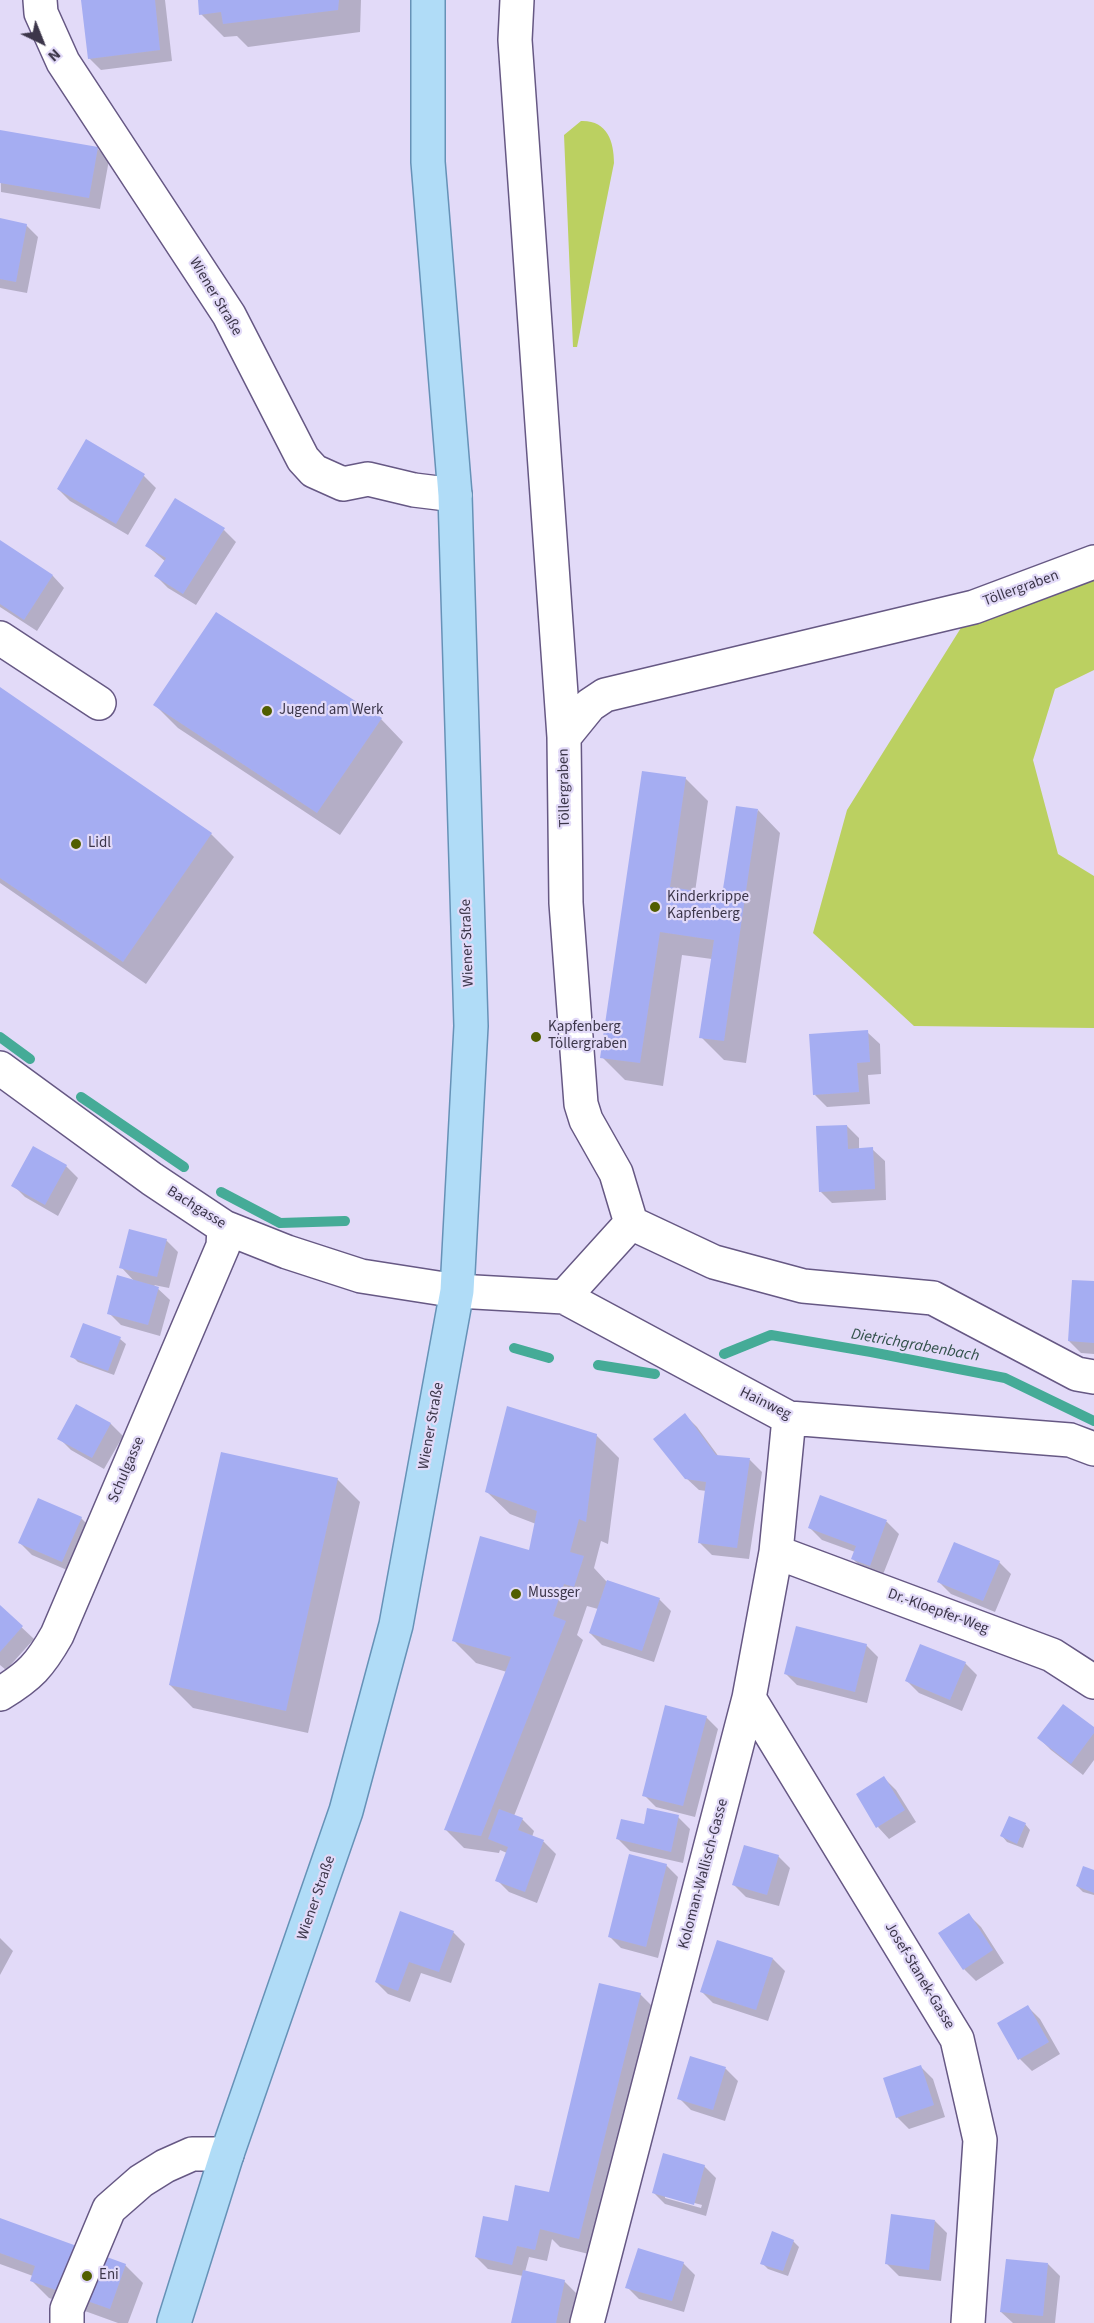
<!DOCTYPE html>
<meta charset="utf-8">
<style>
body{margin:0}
#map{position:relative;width:1094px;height:2323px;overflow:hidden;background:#e2daf8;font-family:"Source Sans 3",sans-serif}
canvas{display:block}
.north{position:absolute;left:12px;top:12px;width:60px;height:60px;-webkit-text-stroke:4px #e2daf8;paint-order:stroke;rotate:137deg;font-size:16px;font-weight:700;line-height:24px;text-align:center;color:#3c364a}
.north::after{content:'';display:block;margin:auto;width:21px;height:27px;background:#3c364a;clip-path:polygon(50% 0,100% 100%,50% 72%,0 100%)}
</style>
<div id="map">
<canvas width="1094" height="2323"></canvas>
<div class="north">N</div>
</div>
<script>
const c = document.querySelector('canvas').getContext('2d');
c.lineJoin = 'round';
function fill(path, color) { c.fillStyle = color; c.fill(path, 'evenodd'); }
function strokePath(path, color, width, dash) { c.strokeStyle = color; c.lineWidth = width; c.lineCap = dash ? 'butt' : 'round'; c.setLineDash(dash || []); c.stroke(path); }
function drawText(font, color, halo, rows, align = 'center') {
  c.font = font + ' "Source Sans 3",sans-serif'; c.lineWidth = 4.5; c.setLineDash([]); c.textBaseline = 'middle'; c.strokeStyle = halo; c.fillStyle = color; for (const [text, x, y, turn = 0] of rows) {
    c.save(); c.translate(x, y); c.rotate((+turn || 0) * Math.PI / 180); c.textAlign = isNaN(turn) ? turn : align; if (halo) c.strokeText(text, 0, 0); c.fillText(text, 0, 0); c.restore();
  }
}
const green = new Path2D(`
 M 581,121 C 607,120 614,141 614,163 L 577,347 L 573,347 L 564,135 Z
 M 1094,562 L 1094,670 L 1055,689 L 1033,760 L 1058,854 L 1094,876 L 1094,1028 L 914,1026 L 813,933 L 847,810 L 974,607 Z`);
const shadow = new Path2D(`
 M 82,0 L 165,0 L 172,61 L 101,70 L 89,58 Z
 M 199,0 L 361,0 L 360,32 L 248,47 L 237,36 L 224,37 L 201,14 Z
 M 0,131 L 97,148 L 109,160 L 100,209 L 1,192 Z
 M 0,220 L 26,225 L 38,237 L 27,293 L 0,288 Z
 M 86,441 L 144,476 L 156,488 L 128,535 L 70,501 L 58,489 Z
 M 224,530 L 236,542 L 196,605 L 168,588 L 156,576 L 166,562 L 147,546 Z
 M 0,542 L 53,576 L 64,588 L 37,631 L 0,607 Z
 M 0,689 L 211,834 L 234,857 L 146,984 L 0,883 Z
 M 155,705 L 381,719 L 403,742 L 340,835 L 178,728 Z
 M 685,778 L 708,801 L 695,892 L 724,897 L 758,810 L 780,833 L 746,1063 L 724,1060 L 701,1037 L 712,959 L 682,955 L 663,1086 L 625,1080 L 602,1057 Z
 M 867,1032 L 880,1044 L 881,1074 L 868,1075 L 870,1104 L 827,1107 L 815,1095 Z
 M 847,1126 L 859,1138 L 859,1150 L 872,1149 L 885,1161 L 886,1200 L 832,1203 L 820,1191 Z
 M 66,1166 L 78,1178 L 58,1216 L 25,1197 L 13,1185 Z
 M 166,1240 L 178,1252 L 169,1288 L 154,1285 L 170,1300 L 160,1336 L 121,1325 L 109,1313 L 135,1282 L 121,1267 Z
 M 1094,1283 L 1094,1354 L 1081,1353 L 1069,1341 Z
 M 120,1339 L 126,1344 L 114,1375 L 78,1362 L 72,1356 Z
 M 77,1406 L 111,1424 L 123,1436 L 104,1469 L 71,1450 L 59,1438 Z
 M 685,1415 L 697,1427 L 719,1457 L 750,1460 L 762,1472 L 749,1559 L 712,1555 L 700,1543 L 706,1491 L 699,1490 L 686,1478 Z
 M 596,1435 L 619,1458 L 608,1544 L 601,1541 L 594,1568 L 606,1581 L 659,1599 L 671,1611 L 654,1662 L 602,1645 L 590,1633 L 598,1609 L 587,1606 L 577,1635 L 583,1640 L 514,1816 L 522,1819 L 534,1831 L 532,1837 L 544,1842 L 556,1854 L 537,1903 L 509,1892 L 497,1880 L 507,1853 L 500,1850 L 499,1853 L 464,1848 L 446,1830 L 507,1672 L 476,1663 L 453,1640 L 530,1552 L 536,1524 L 510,1514 L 487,1492 Z
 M 337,1479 L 360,1502 L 308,1733 L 193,1708 L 170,1685 Z
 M 821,1497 L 887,1522 L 899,1534 L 882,1577 L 864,1570 L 852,1558 L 855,1552 L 822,1540 L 810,1528 Z
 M 81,1518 L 93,1530 L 74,1573 L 32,1555 L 20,1543 Z
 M 999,1562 L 1011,1574 L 995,1612 L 951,1594 L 939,1582 Z
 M 0,1607 L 34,1639 L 6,1670 L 0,1665 Z
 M 866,1645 L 878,1657 L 867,1703 L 797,1685 L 785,1673 Z
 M 965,1663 L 977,1675 L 962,1711 L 919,1693 L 907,1681 Z
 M 706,1717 L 718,1729 L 695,1817 L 656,1807 L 644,1795 Z
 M 1094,1729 L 1094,1760 L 1083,1775 L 1051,1750 L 1039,1738 Z
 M 884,1778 L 896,1790 L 916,1822 L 889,1839 L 878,1827 Z
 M 678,1817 L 690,1829 L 683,1863 L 630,1851 L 618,1839 L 645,1826 Z
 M 1025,1824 L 1030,1830 L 1023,1848 L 1007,1842 L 1002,1836 Z
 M 778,1856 L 790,1868 L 779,1906 L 746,1897 L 734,1885 Z
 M 666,1865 L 678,1877 L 658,1958 L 621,1948 L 609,1936 Z
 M 1094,1872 L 1094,1895 L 1083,1892 L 1077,1886 Z
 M 969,1915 L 981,1927 L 1004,1963 L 976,1981 L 964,1969 Z
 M 453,1932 L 465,1944 L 451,1983 L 421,1973 L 410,2002 L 388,1994 L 376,1982 Z
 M 0,1938 L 13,1951 L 0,1975 Z
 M 773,1959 L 785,1971 L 768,2021 L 713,2003 L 701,1991 Z
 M 640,1994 L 652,2006 L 624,2117 L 597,2256 L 560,2247 L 552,2239 L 547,2261 L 529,2257 L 525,2272 L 564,2281 L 576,2293 L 570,2323 L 513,2323 L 523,2276 L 488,2269 L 476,2257 L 509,2223 L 550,2194 Z
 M 1028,2007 L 1040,2019 L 1060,2054 L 1032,2071 L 1020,2059 L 999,2024 Z
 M 691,2058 L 726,2069 L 738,2081 L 725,2121 L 691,2110 L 679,2098 Z
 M 921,2067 L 933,2079 L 945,2117 L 909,2129 L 897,2117 Z
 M 704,2166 L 716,2178 L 706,2216 L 665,2204 L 653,2192 ZM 665,2195 L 702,2205 L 701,2208 L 665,2198 Z
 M 0,2220 L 125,2265 L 143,2283 L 128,2323 L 118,2323 L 49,2298 L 31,2280 L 33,2276 L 0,2264 Z
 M 935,2221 L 947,2233 L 941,2281 L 899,2276 L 887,2264 Z
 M 793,2241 L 799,2247 L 788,2276 L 768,2269 L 762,2263 Z
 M 683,2263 L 695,2275 L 684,2312 L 639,2299 L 627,2287 Z
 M 1048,2264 L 1060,2276 L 1055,2323 L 1013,2323 L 1001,2312 Z`);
const stream = new Path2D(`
 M 0,1037 L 30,1059
 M 81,1097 L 184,1167
 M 221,1192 L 280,1223 L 345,1221
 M 514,1348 L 549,1358
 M 724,1354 L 771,1335 L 871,1352 L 1005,1378 L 1094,1421
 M 598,1365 L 655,1374`);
const building = new Path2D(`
 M 81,0 L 155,0 L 160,50 L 88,59 Z
 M 198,0 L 339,0 L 338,10 L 223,24 L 221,12 L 199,15 Z
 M 0,130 L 98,147 L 89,198 L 0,183 Z
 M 0,218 L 27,224 L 16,282 L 0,279 Z
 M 86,439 L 145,474 L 116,524 L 57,489 Z
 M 175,498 L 225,528 L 183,594 L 154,576 L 166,558 L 145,546 Z
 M 0,540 L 53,575 L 24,620 L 0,604 Z
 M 216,612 L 382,718 L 317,813 L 153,705 Z
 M 0,687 L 212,833 L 123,962 L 0,878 Z
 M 642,771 L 686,777 L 670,887 L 722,895 L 736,806 L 758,809 L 724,1041 L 699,1038 L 714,940 L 660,932 L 640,1063 L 600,1058 Z
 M 868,1030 L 870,1062 L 857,1063 L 859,1092 L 813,1095 L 809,1034 Z
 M 847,1125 L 848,1149 L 873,1147 L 875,1189 L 819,1192 L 816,1126 Z
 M 33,1146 L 67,1165 L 45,1205 L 11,1186 Z
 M 129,1229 L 167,1239 L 157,1277 L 119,1268 Z
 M 117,1275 L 159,1287 L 148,1325 L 107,1314 Z
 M 1072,1280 L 1094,1281 L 1094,1343 L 1068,1341 Z
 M 83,1323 L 121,1337 L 108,1371 L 70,1357 Z
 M 76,1404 L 111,1423 L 92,1458 L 57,1439 Z
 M 507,1406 L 597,1434 L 586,1522 L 579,1519 L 570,1552 L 584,1556 L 574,1587 L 564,1584 L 553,1616 L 566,1621 L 481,1836 L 444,1830 L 511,1657 L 452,1641 L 480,1536 L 529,1550 L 537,1511 L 485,1492 Z
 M 685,1413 L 716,1455 L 750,1458 L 737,1548 L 698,1543 L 706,1482 L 685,1479 L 653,1439 Z
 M 221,1452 L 338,1478 L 286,1711 L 169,1685 Z
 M 820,1495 L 887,1520 L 870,1566 L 851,1559 L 856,1546 L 808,1528 Z
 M 38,1498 L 82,1517 L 62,1562 L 18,1543 Z
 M 954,1542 L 1000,1561 L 983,1601 L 937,1582 Z
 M 607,1580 L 660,1598 L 642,1651 L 589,1633 Z
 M 0,1605 L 23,1626 L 0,1652 Z
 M 796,1626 L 867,1644 L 855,1692 L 784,1674 Z
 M 920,1644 L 966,1662 L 950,1700 L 905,1681 Z
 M 1063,1704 L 1094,1727 L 1094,1733 L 1071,1764 L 1037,1738 Z
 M 665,1705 L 707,1716 L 683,1806 L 642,1796 Z
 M 884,1776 L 905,1810 L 876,1828 L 856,1794 Z
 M 647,1808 L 679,1815 L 671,1852 L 616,1839 L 621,1819 L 644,1824 Z
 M 499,1809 L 523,1818 L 518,1830 L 544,1840 L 525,1892 L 495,1881 L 508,1847 L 488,1839 Z
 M 1009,1816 L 1026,1823 L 1017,1844 L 1000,1836 Z
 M 744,1845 L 779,1855 L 767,1895 L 732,1885 Z
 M 629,1854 L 667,1864 L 646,1947 L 608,1937 Z
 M 1083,1866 L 1094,1870 L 1094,1893 L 1076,1886 Z
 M 400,1911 L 454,1931 L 439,1972 L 409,1962 L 398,1991 L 375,1982 Z
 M 969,1913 L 993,1950 L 963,1970 L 938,1933 Z
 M 717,1940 L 773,1958 L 756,2010 L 700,1992 Z
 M 599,1983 L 641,1993 L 579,2239 L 540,2229 L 535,2250 L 517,2246 L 512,2265 L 475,2257 L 483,2216 L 508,2221 L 515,2185 L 549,2192 Z
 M 1028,2005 L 1049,2042 L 1018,2060 L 997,2023 Z
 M 690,2056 L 726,2067 L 713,2110 L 677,2099 Z
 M 921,2065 L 934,2105 L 896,2118 L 883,2078 Z
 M 663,2153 L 705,2165 L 694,2205 L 652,2193 Z
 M 891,2214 L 935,2220 L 929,2270 L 885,2264 Z
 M 0,2218 L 126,2264 L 110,2309 L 30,2281 L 35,2266 L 0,2253 Z
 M 772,2231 L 794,2240 L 783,2271 L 760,2264 Z
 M 638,2248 L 684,2262 L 672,2301 L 625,2288 Z
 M 1006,2259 L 1048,2263 L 1043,2316 L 1000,2312 Z
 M 523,2270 L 565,2280 L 556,2323 L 511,2323 Z`);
const minor = new Path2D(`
 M 40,0 L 41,13 L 63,62 L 229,315 L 303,459 L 314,471 L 343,484 L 368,479 L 414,490 L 455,495
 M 517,0 L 515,40 L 564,737 L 566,903 L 581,1104 L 586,1120 L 616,1173 L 631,1223 L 564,1297
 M 0,638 L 99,703
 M 564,737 L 590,705 L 605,695 L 974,607 L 1094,562
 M 0,1068 L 152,1179 L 224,1227 L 287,1252 L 361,1276 L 457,1291 L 564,1297 L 789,1418 L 1070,1440 L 1094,1449
 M 631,1223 L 714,1262 L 803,1286 L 933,1298 L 1077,1374 L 1094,1377
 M 776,1552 L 1052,1655 L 1094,1682
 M 0,1694 C 30,1676 40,1665 57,1635 L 223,1246 L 224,1227
 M 749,1698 L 957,2039 L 980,2140 L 968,2323
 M 67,2323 L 67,2309 L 109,2209 L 141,2181 L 165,2166 L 192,2154 L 227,2154
 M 587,2323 L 749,1698 L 776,1552 L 789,1418`);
const major = new Path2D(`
 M 174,2323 L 227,2154 L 346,1811 L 396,1625 L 457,1291 L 471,1026 L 455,495 L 428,162 L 428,0`);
const markers = [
 [267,711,6,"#515e00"],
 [76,844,6,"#515e00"],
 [655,907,6,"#515e00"],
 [536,1037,6,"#515e00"],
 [516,1594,6,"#515e00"],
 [87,2276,6,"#515e00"]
];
const streetNames = [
 ["Wiener Straße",215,297,59],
 ["Töllergraben",1021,589,-20],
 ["Töllergraben",565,788,-91],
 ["Wiener Straße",468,943,-92],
 ["Bachgasse",196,1208,32],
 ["Hainweg",765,1404,26],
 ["Wiener Straße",432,1426,-80],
 ["Schulgasse",127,1470,-67],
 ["Dr.-Kloepfer-Weg",938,1612,20],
 ["Koloman-Wallisch-Gasse",704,1874,-75],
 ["Wiener Straße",317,1898,-71],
 ["Josef-Stanek-Gasse",919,1976,59]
];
const poiNames = [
 ["Jugend am Werk",279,711],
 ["Lidl",88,844],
 ["Kinderkrippe",667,898],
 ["Kapfenberg",667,915],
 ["Kapfenberg",548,1028],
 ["Töllergraben",548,1045],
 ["Mussger",528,1594],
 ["Eni",99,2276]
];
const waterNames = [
 ["Dietrichgrabenbach",915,1346,10]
];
fill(green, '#bbd061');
fill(shadow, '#0003');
strokePath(stream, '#45ab97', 10);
fill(building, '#a5adf2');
strokePath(minor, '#665884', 36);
strokePath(major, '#6692b7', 36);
strokePath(minor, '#fff', 33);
strokePath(major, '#b0dcf7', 33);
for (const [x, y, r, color] of markers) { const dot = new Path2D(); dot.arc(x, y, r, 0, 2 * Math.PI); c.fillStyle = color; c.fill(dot); strokePath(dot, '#e2daf8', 2); }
drawText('15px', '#3c364a', '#e2daf8', streetNames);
drawText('15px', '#3c364a', '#e2daf8', poiNames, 'left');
drawText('italic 16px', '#32514a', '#e2daf8', waterNames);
</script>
